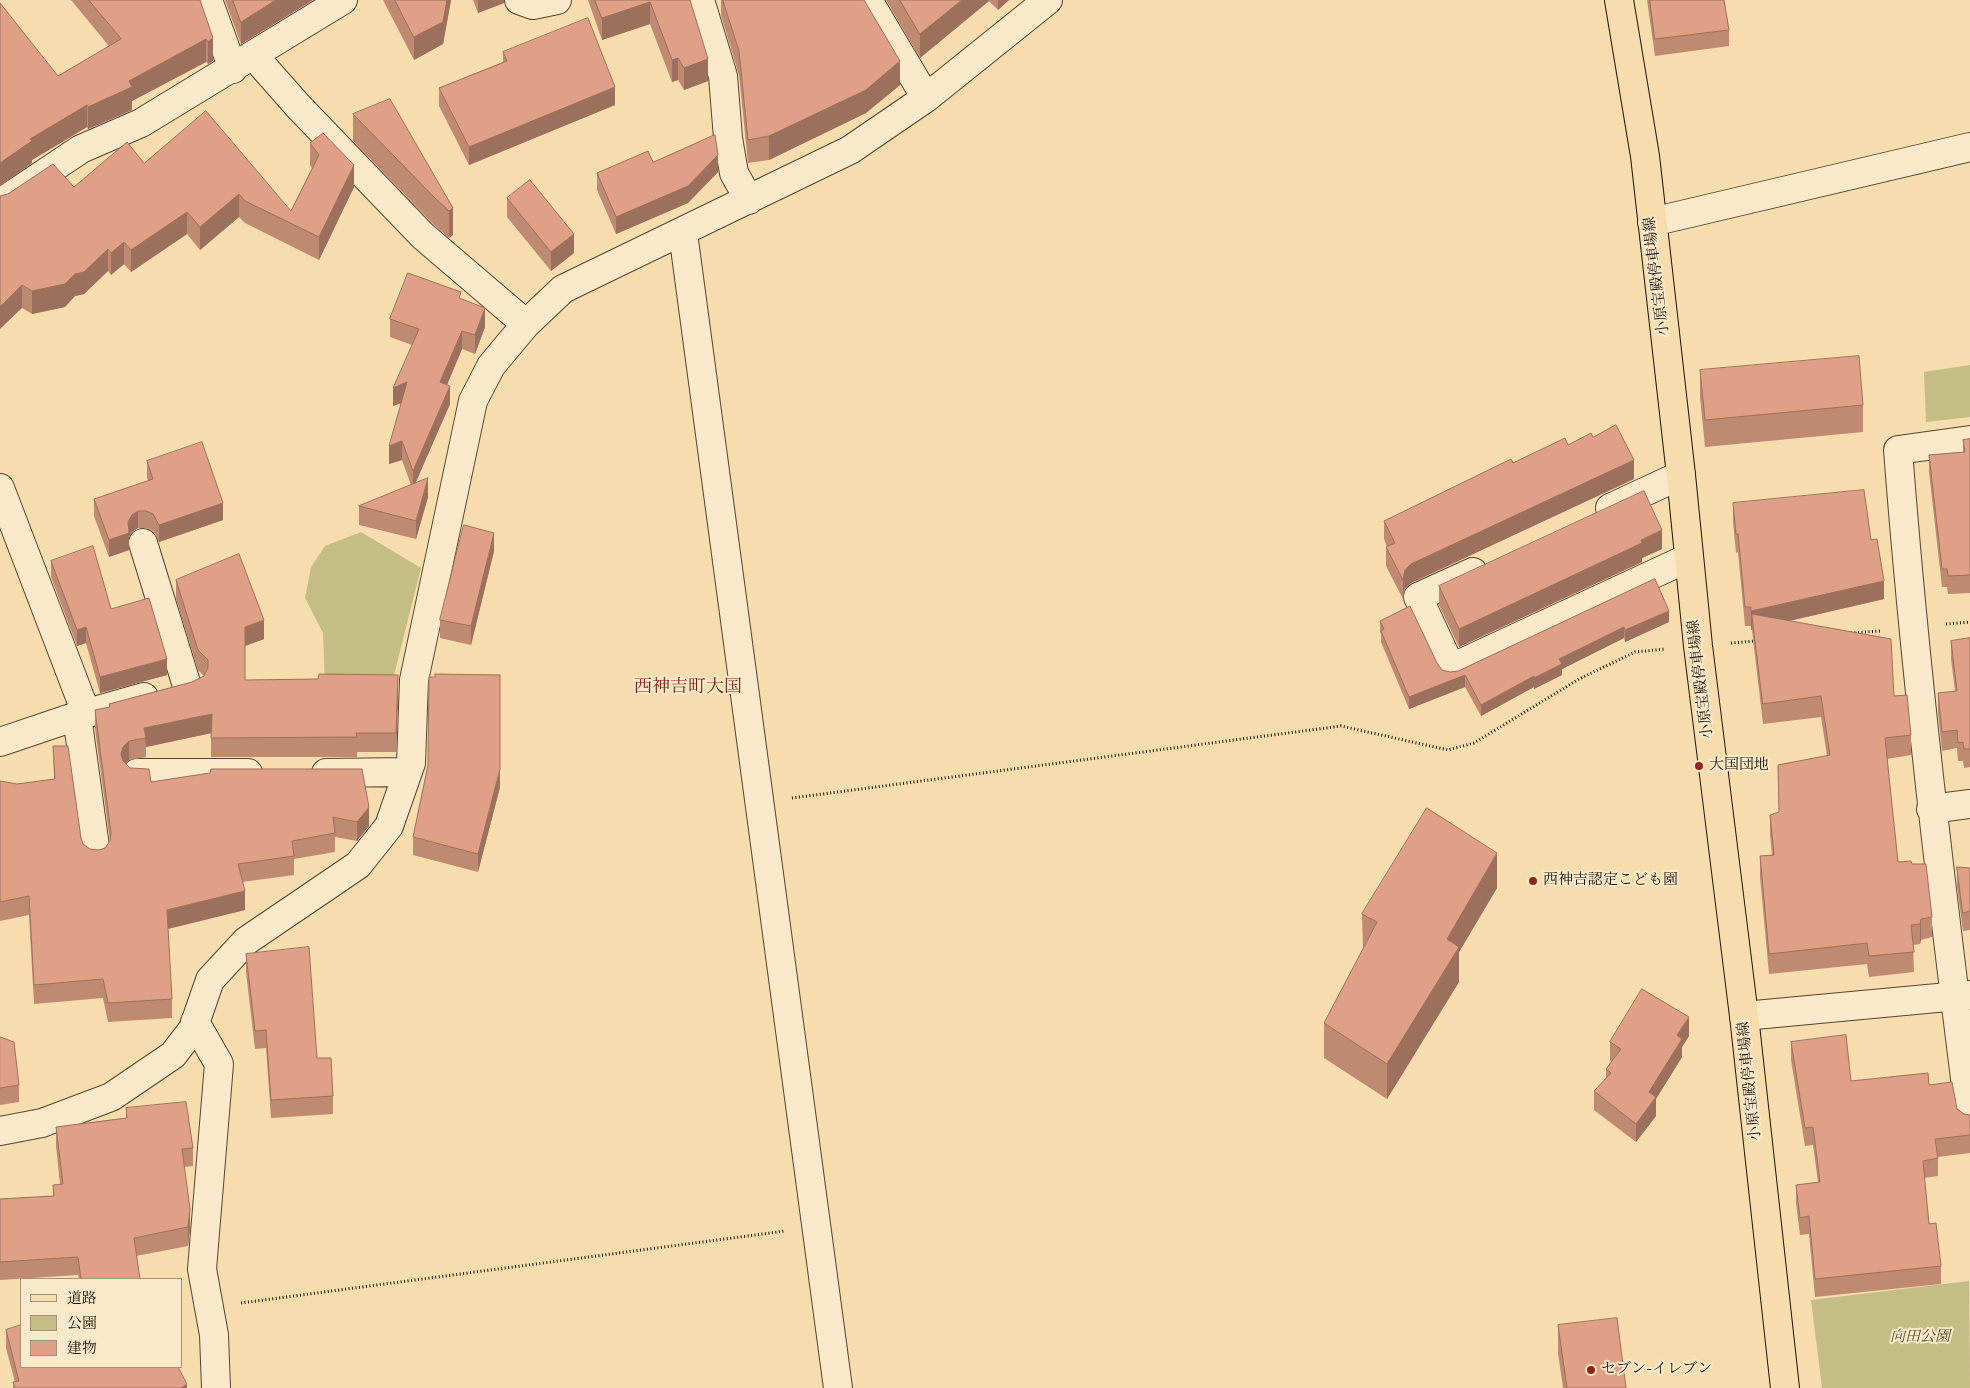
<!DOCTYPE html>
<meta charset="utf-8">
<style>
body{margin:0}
#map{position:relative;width:1970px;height:1388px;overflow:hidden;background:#f7dcad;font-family:Vollkorn,"Noto Serif JP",serif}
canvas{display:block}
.legend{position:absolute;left:20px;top:1278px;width:162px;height:90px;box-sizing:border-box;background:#fae8ca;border:1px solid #a2937c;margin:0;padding:6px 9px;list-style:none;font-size:15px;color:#1f1307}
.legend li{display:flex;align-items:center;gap:10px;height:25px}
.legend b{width:25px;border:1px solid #a2937c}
</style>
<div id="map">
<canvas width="1970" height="1388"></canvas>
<ul class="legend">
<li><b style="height:6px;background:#f7dcad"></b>道路</li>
<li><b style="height:14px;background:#c4be85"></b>公園</li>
<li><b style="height:14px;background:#dfa085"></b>建物</li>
</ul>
</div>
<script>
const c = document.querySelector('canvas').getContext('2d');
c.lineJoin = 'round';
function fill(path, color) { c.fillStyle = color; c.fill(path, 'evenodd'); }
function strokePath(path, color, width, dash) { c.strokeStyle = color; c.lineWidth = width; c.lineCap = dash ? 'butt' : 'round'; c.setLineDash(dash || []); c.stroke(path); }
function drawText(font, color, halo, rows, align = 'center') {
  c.font = font + ' Vollkorn,"Noto Serif JP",serif'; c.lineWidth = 4; c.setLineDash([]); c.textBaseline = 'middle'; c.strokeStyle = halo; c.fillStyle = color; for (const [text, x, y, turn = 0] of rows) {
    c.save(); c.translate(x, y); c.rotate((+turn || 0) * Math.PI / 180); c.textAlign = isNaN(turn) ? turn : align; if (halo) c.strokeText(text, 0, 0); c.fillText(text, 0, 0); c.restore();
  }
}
const green = new Path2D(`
 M 1970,365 L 1970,417 L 1926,422 L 1924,372 Z
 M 361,532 L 421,568 L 392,683 L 325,687 L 323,633 L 305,598 L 311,567 L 325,546 Z
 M 1969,1281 L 1970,1388 L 1822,1388 L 1811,1300 Z`);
const path = new Path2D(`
 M 1946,624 L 1970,622
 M 1851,633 L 1880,631
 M 1731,643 L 1755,641
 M 792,798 L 1341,726 L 1448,750 L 1474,743 L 1579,679 L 1635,652 L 1665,649
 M 241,1303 L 785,1231`);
const minor = new Path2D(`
 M 208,0 L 233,69
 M 519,0 L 533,5 L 557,0
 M 700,0 L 723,76 L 728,138 L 734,173 L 749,200
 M 868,0 L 926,98
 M 253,55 L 298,106 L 423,236 L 526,324
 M 0,203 L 81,149 L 141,123 L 343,0
 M 1652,222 L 1970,147
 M 683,233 L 838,1388
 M 1970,440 L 1898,450 C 1915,673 1942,896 1970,1118
 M 0,488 L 86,713
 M 1610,508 L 1681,475
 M 143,543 L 187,686
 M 1473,572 L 1418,597 L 1451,668 L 1688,558
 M 77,716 L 96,854
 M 0,742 L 77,716 L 144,697
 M 137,773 L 248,773
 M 326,773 L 407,772
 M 1931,809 L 1970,804
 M 1744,1016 L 1970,995
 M 195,1022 L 219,1064 L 202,1269 L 214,1335 L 216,1388
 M 0,1131 L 42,1123 L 111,1097 L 173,1055 L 193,1029 L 210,980 L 246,941 L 358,865 L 389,826 L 411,763 L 414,680 L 473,401 L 491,366 L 526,324 L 563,289 L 850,150 L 926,98 L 1048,0`);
const major = new Path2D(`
 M 1619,0 L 1645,156 L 1681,475 L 1698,646 L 1744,1016 L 1785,1388`);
const wall = new Path2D(`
 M 71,0 L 200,0 L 213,61 L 208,64 L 206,62 L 132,101 L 132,110 L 88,129 L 87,127 L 32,160 L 32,163 L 0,186 L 58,76 L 109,46 Z
 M 225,0 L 313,0 L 241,44 Z
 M 383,0 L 451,0 L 443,44 L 414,60 Z
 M 473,0 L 504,0 L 504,3 L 478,13 Z
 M 588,0 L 690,0 L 708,81 L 684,90 L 678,80 L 672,82 L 650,24 L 602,40 Z
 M 721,0 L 864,0 L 900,85 L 866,113 L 769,160 L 748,163 L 739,75 L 721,15 Z
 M 886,0 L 1009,0 L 998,10 L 989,1 L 920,58 Z
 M 1647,0 L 1724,0 L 1729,30 L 1729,46 L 1655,56 Z
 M 503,52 L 615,105 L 469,165 L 439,106 L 439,88 L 503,62 Z
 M 353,114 L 453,208 L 453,235 L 449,238 L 434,225 L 353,141 Z
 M 310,143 L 354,187 L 319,260 L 245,223 L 239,217 L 200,250 L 187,234 L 131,272 L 124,264 L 111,275 L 108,271 L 84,294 L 75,296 L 65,307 L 32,314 L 22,308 L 1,196 L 74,187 L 144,163 L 291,211 L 312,168 L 310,165 Z
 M 653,162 L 718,172 L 688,203 L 616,234 L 597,190 L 597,173 Z
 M 507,198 L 574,253 L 551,271 L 507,217 Z
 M 461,299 L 485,327 L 475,354 L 462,349 L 447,385 L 450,404 L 415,483 L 428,497 L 416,539 L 359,525 L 359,506 L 411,485 L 402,460 L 389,464 L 401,403 L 393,406 L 412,345 L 390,337 L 390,319 Z
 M 1700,370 L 1863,405 L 1863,432 L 1705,447 L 1700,397 Z
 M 1593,437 L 1634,479 L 1411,583 L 1405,588 L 1403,599 L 1386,566 L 1386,547 L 1387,547 L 1384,539 L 1384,521 L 1513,463 Z
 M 1970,439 L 1970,593 L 1948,594 L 1947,587 L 1942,587 L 1929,472 L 1929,455 L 1963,452 L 1963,440 Z
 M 147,461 L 223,520 L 159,542 L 153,531 L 146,528 L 138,528 L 132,532 L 129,537 L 129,550 L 109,557 L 94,516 L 94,499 L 148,481 L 147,478 Z
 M 1733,503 L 1871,540 L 1884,599 L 1789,621 L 1894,696 L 1911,735 L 1911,755 L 1887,759 L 1898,862 L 1912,864 L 1932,917 L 1932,937 L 1921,940 L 1920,944 L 1913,945 L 1914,972 L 1869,977 L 1867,964 L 1769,974 L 1760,877 L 1760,856 L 1772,855 L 1770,835 L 1770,815 L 1779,812 L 1778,765 L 1827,756 L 1821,717 L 1763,724 L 1752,630 L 1751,630 L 1751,626 L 1745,626 L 1738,552 L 1736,553 L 1733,522 Z
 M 1662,549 L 1642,558 L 1642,562 L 1459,647 L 1439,605 L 1439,586 Z
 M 494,551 L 471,645 L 440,638 L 440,620 Z
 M 51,561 L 111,609 L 167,675 L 100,693 L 86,643 L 77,646 L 51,577 Z
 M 1655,579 L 1669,622 L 1625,642 L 1624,638 L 1562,669 L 1562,675 L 1534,689 L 1534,687 L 1481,716 L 1465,687 L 1409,709 L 1381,642 L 1381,634 L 1380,632 L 1380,621 L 1437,663 L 1442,670 L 1450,672 L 1458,671 Z
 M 176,580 L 264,639 L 245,646 L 245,680 L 398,695 L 396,752 L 357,752 L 357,757 L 211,757 L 211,733 L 146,747 L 146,757 L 129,760 L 125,763 L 130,768 L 151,782 L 210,773 L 369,826 L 357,841 L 335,837 L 335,852 L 294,859 L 294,875 L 242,882 L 245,910 L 168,929 L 172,999 L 172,1018 L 108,1022 L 103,998 L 34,1004 L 29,915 L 0,921 L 0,781 L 17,784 L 54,779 L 53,746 L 81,838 L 83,844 L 90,849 L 99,850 L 105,848 L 110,841 L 95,729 L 95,710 L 109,707 L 109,704 L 192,682 L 204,676 L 198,670 L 176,599 Z
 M 1970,638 L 1970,767 L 1964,768 L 1963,761 L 1958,761 L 1957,748 L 1942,751 L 1938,712 L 1938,693 L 1955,691 L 1951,659 L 1951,641 Z
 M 428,765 L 500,787 L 478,872 L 413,855 L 413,837 Z
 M 1957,867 L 1970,868 L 1970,930 L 1963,931 L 1957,886 Z
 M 1497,888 L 1459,952 L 1459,982 L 1387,1099 L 1324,1058 L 1324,1023 L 1363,949 L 1362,914 Z
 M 246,954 L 317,1058 L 333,1096 L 333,1114 L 271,1118 L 266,1048 L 255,1049 L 246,972 Z
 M 1689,1036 L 1682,1047 L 1682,1057 L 1656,1099 L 1656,1116 L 1636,1142 L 1594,1110 L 1594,1091 L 1606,1079 L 1606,1069 L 1611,1062 L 1610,1060 L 1610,1042 Z
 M 0,1037 L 19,1085 L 19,1102 L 0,1105 Z
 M 1791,1042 L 1851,1081 L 1929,1085 L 1964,1114 L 1970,1115 L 1970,1153 L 1938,1157 L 1938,1176 L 1924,1178 L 1929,1224 L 1941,1266 L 1941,1284 L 1815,1297 L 1809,1234 L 1800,1235 L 1796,1203 L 1796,1185 L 1818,1182 L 1813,1145 L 1805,1146 L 1791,1060 Z
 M 126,1108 L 193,1148 L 193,1166 L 184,1167 L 190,1228 L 188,1246 L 136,1256 L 140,1279 L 79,1279 L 78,1275 L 0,1280 L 0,1199 L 53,1196 L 53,1185 L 60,1184 L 56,1146 L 56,1127 L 126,1118 Z
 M 1558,1325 L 1626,1388 L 1563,1388 L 1558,1353 Z
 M 6,1330 L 187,1388 L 13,1388 L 13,1382 L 15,1382 L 6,1348 Z`);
const shadedWall = new Path2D(`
 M 276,0 L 313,0 L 241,44 L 241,22 Z
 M 447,0 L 451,0 L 443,44 L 414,60 L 414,37 Z
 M 478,0 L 504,0 L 504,3 L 478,13 Z
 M 962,0 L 989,0 L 989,1 L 920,58 L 920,34 Z
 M 998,0 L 1009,0 L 998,10 Z
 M 650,2 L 650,24 L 602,40 L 602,18 Z
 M 213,38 L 213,61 L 208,64 L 208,42 Z
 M 206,39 L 206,62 L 132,101 L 132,110 L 88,129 L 88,107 L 129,81 Z
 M 678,58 L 678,80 L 672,82 L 672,60 Z
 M 708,59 L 708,81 L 684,90 L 684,68 Z
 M 900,61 L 900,85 L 866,113 L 769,160 L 769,136 Z
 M 615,87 L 615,105 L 469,165 L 469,147 Z
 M 87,105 L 87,127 L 32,160 L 32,163 L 0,186 L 0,163 L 30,139 Z
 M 718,155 L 718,172 L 688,203 L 616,234 L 616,217 Z
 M 354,165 L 354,187 L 319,260 L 319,237 Z
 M 239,194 L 239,217 L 200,250 L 200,227 Z
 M 453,208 L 453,235 L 449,238 L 449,211 Z
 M 187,212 L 187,234 L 131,272 L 131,250 Z
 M 574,234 L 574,253 L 551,271 L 551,252 Z
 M 124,242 L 124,264 L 111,275 L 111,253 Z
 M 108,249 L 108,271 L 84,294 L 75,296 L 65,307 L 32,314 L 32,291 Z
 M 22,285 L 22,308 L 0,329 L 0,307 Z
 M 485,308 L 485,327 L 475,354 L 475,335 Z
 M 462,331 L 462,349 L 440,401 L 440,382 Z
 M 407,382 L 407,401 L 393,406 L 393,388 Z
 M 450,386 L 450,404 L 413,489 L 413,471 Z
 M 402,441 L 402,460 L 389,464 L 389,446 Z
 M 1634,460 L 1634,479 L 1411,583 L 1405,588 L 1403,599 L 1403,580 L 1405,570 L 1411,564 Z
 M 428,478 L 428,497 L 416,539 L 416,521 Z
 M 223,503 L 223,520 L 159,542 L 159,525 Z
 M 138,511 L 138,528 L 132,532 L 129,537 L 129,550 L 109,557 L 109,540 L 128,522 L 132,515 Z
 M 1662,530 L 1662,549 L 1642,558 L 1642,562 L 1459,647 L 1459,629 Z
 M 494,533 L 494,551 L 471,645 L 471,626 Z
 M 1884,581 L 1884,599 L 1754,629 L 1752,614 L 1752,630 L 1751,630 L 1751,611 Z
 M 1669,611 L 1669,622 L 1625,642 L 1625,630 Z
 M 264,620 L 264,639 L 245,646 L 245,627 Z
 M 86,627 L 86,643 L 77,646 L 77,630 Z
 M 1624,627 L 1624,638 L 1562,669 L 1562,675 L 1534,689 L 1534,678 L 1559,659 Z
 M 167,659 L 167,675 L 100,693 L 100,677 Z
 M 398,675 L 398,695 L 396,752 L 396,733 Z
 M 1465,675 L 1465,687 L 1409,709 L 1409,697 Z
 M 1534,676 L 1534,687 L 1481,716 L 1481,705 Z
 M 212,714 L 212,733 L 146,747 L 144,728 Z
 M 129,741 L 129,760 L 123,766 L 121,754 L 123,747 Z
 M 500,769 L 500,787 L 478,872 L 478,854 Z
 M 369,807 L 369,826 L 357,841 L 357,822 Z
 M 1497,853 L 1497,888 L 1459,952 L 1459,982 L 1387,1099 L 1387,1064 L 1447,939 Z
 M 245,891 L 245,910 L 167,929 L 167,910 Z
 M 1921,919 L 1921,940 L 1920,944 L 1920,924 Z
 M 1689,1017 L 1689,1036 L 1682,1047 L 1682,1057 L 1656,1099 L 1656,1116 L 1636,1142 L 1636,1124 L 1649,1092 L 1677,1035 Z
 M 190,1209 L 190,1228 L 188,1246 L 188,1227 Z
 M 187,1384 L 187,1388 L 181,1388 Z`);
const building = new Path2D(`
 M 89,0 L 200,0 L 213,38 L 208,42 L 206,39 L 129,81 L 132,87 L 88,107 L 87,105 L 30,139 L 32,141 L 0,163 L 0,3 L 58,76 L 121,39 Z
 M 233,0 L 276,0 L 241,22 Z
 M 395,0 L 447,0 L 443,22 L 414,37 Z
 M 595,0 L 690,0 L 708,59 L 684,68 L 678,58 L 672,60 L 650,2 L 602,18 Z
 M 723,0 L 864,0 L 900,61 L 866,90 L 769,136 L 748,140 L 739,51 Z
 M 900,0 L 962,0 L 920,34 Z
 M 1650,0 L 1724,0 L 1729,30 L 1655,39 Z
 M 588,18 L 615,87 L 469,147 L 439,88 L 507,61 L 503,52 Z
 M 390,99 L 453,208 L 449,211 L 434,197 L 353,114 Z
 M 206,111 L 291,211 L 319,155 L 310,143 L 323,133 L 354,165 L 319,237 L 245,201 L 239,194 L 200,227 L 187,212 L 131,250 L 124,242 L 111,253 L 108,249 L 84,272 L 75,274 L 65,284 L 32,291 L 22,285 L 0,307 L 0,196 L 8,194 L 53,164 L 74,187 L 127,142 L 144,163 Z
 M 715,135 L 718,155 L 688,186 L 616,217 L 597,173 L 648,151 L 653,162 Z
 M 530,180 L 574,234 L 551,252 L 507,198 Z
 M 408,273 L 461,292 L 459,298 L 485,308 L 475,335 L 462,331 L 440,382 L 450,386 L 413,471 L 402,441 L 389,446 L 407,382 L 393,388 L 419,329 L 390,319 Z
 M 1859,356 L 1863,405 L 1705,420 L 1700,370 Z
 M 1616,425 L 1634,460 L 1411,564 L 1405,570 L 1403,580 L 1386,547 L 1395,543 L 1384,521 L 1511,459 L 1513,463 L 1565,438 L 1568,445 L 1591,433 L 1593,437 Z
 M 1970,439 L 1970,575 L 1948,576 L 1947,569 L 1942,569 L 1929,455 L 1965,452 L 1963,440 Z
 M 202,442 L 223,503 L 159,525 L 153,514 L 146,511 L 138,511 L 132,515 L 128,522 L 129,533 L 109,540 L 94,499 L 153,479 L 147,461 Z
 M 428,478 L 416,521 L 359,506 Z
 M 1864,490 L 1871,540 L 1877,539 L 1884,581 L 1751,611 L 1751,607 L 1745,607 L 1738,534 L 1736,534 L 1733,503 Z
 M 1644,491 L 1662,530 L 1641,540 L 1642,543 L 1459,629 L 1439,586 Z
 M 464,525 L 494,533 L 471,626 L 440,620 Z
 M 93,546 L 111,609 L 149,598 L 167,659 L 100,677 L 86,627 L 77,630 L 51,561 Z
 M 239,554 L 264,620 L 245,627 L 245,680 L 318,679 L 319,674 L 398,675 L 396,733 L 356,733 L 357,737 L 211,738 L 212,714 L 144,728 L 146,738 L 129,741 L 123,747 L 121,754 L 123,761 L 130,768 L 149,769 L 151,782 L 210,773 L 211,769 L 362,769 L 369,807 L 357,822 L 333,817 L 335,833 L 292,841 L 294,856 L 238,864 L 245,891 L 167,910 L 172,999 L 108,1003 L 103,979 L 34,985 L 29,896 L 0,902 L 0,781 L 17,784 L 55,779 L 53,746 L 68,746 L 81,838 L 83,844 L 90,849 L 99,850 L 105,848 L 110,841 L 111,833 L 95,710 L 110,707 L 109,704 L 192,682 L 204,676 L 208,668 L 208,660 L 198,650 L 176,580 Z
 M 1655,579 L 1669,611 L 1625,630 L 1624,627 L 1559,659 L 1562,664 L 1534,678 L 1534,676 L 1481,705 L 1465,675 L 1409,697 L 1381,631 L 1384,629 L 1380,621 L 1410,606 L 1437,663 L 1442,670 L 1450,672 L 1458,671 Z
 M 1752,614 L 1891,639 L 1894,696 L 1907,695 L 1911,735 L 1885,738 L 1898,862 L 1911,861 L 1912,864 L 1926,864 L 1932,917 L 1921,919 L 1920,924 L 1911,925 L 1914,952 L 1869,956 L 1867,943 L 1769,954 L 1760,856 L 1774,855 L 1770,815 L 1779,812 L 1778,765 L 1830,755 L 1821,696 L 1763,704 Z
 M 1970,638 L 1970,749 L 1964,749 L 1963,742 L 1958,743 L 1957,730 L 1942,732 L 1938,693 L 1957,691 L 1951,641 Z
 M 435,674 L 500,675 L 500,769 L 478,854 L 413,837 L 428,765 L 429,677 L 435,677 Z
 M 1427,808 L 1497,853 L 1447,939 L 1459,947 L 1387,1064 L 1324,1023 L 1377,922 L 1362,914 Z
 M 1957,867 L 1970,868 L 1970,911 L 1963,913 Z
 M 309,947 L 317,1058 L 331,1058 L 333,1096 L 271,1100 L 266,1030 L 255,1031 L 246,954 Z
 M 1642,989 L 1689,1017 L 1677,1035 L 1682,1039 L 1649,1092 L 1656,1097 L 1636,1124 L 1594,1091 L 1611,1073 L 1606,1069 L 1621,1049 L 1610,1042 Z
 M 1846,1035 L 1851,1081 L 1928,1073 L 1929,1085 L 1952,1082 L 1957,1109 L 1964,1114 L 1970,1115 L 1970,1135 L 1935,1139 L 1938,1158 L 1923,1161 L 1929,1224 L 1936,1223 L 1941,1266 L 1815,1279 L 1809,1216 L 1800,1218 L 1796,1185 L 1820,1182 L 1813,1127 L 1805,1128 L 1791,1042 Z
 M 0,1037 L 14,1042 L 19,1085 L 0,1088 Z
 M 186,1102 L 193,1148 L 182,1149 L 190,1209 L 188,1227 L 134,1238 L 140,1279 L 81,1279 L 78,1257 L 0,1262 L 0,1199 L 54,1196 L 53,1185 L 63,1184 L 56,1127 L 127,1118 L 126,1108 Z
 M 1617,1318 L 1626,1388 L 1567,1388 L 1558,1325 Z
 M 21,1325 L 21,1367 L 178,1367 L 187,1384 L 181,1388 L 15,1388 L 13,1382 L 19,1381 L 6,1330 Z`);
const markers = [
 [1699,766,5,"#8f2418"],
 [1533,881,5,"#8f2418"],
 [1591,1370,5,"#8f2418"]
];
const streetNames = [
 ["小原宝殿停車場線",1658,276,-97],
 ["小原宝殿停車場線",1702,679,-97],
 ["小原宝殿停車場線",1751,1081,-96]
];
const poiNames = [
 ["大国団地",1709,766],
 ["西神吉認定こども園",1543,881],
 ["セブン-イレブン",1601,1370]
];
const parkNames = [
 ["向田公園",1920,1338]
];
const quarterNames = [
 ["西神吉町大国",688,689]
];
fill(green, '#c4be85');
strokePath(minor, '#554530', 30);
strokePath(major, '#1f1307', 30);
strokePath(path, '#1f1307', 3, [1, 2.5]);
strokePath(minor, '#fae8ca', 28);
strokePath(major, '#f7dcad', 28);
fill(wall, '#c08a72');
fill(shadedWall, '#9c705d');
fill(building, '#dfa085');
strokePath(building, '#9c705d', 1);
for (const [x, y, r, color] of markers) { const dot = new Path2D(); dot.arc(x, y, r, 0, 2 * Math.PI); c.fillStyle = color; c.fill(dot); strokePath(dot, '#fae8ca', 2); }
drawText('15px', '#1f1307', '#fae8ca', streetNames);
drawText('15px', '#1f1307', '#fae8ca', poiNames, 'left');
drawText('italic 15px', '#594f33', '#fae8ca', parkNames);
drawText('18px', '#7a1f14', '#fae8ca', quarterNames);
</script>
